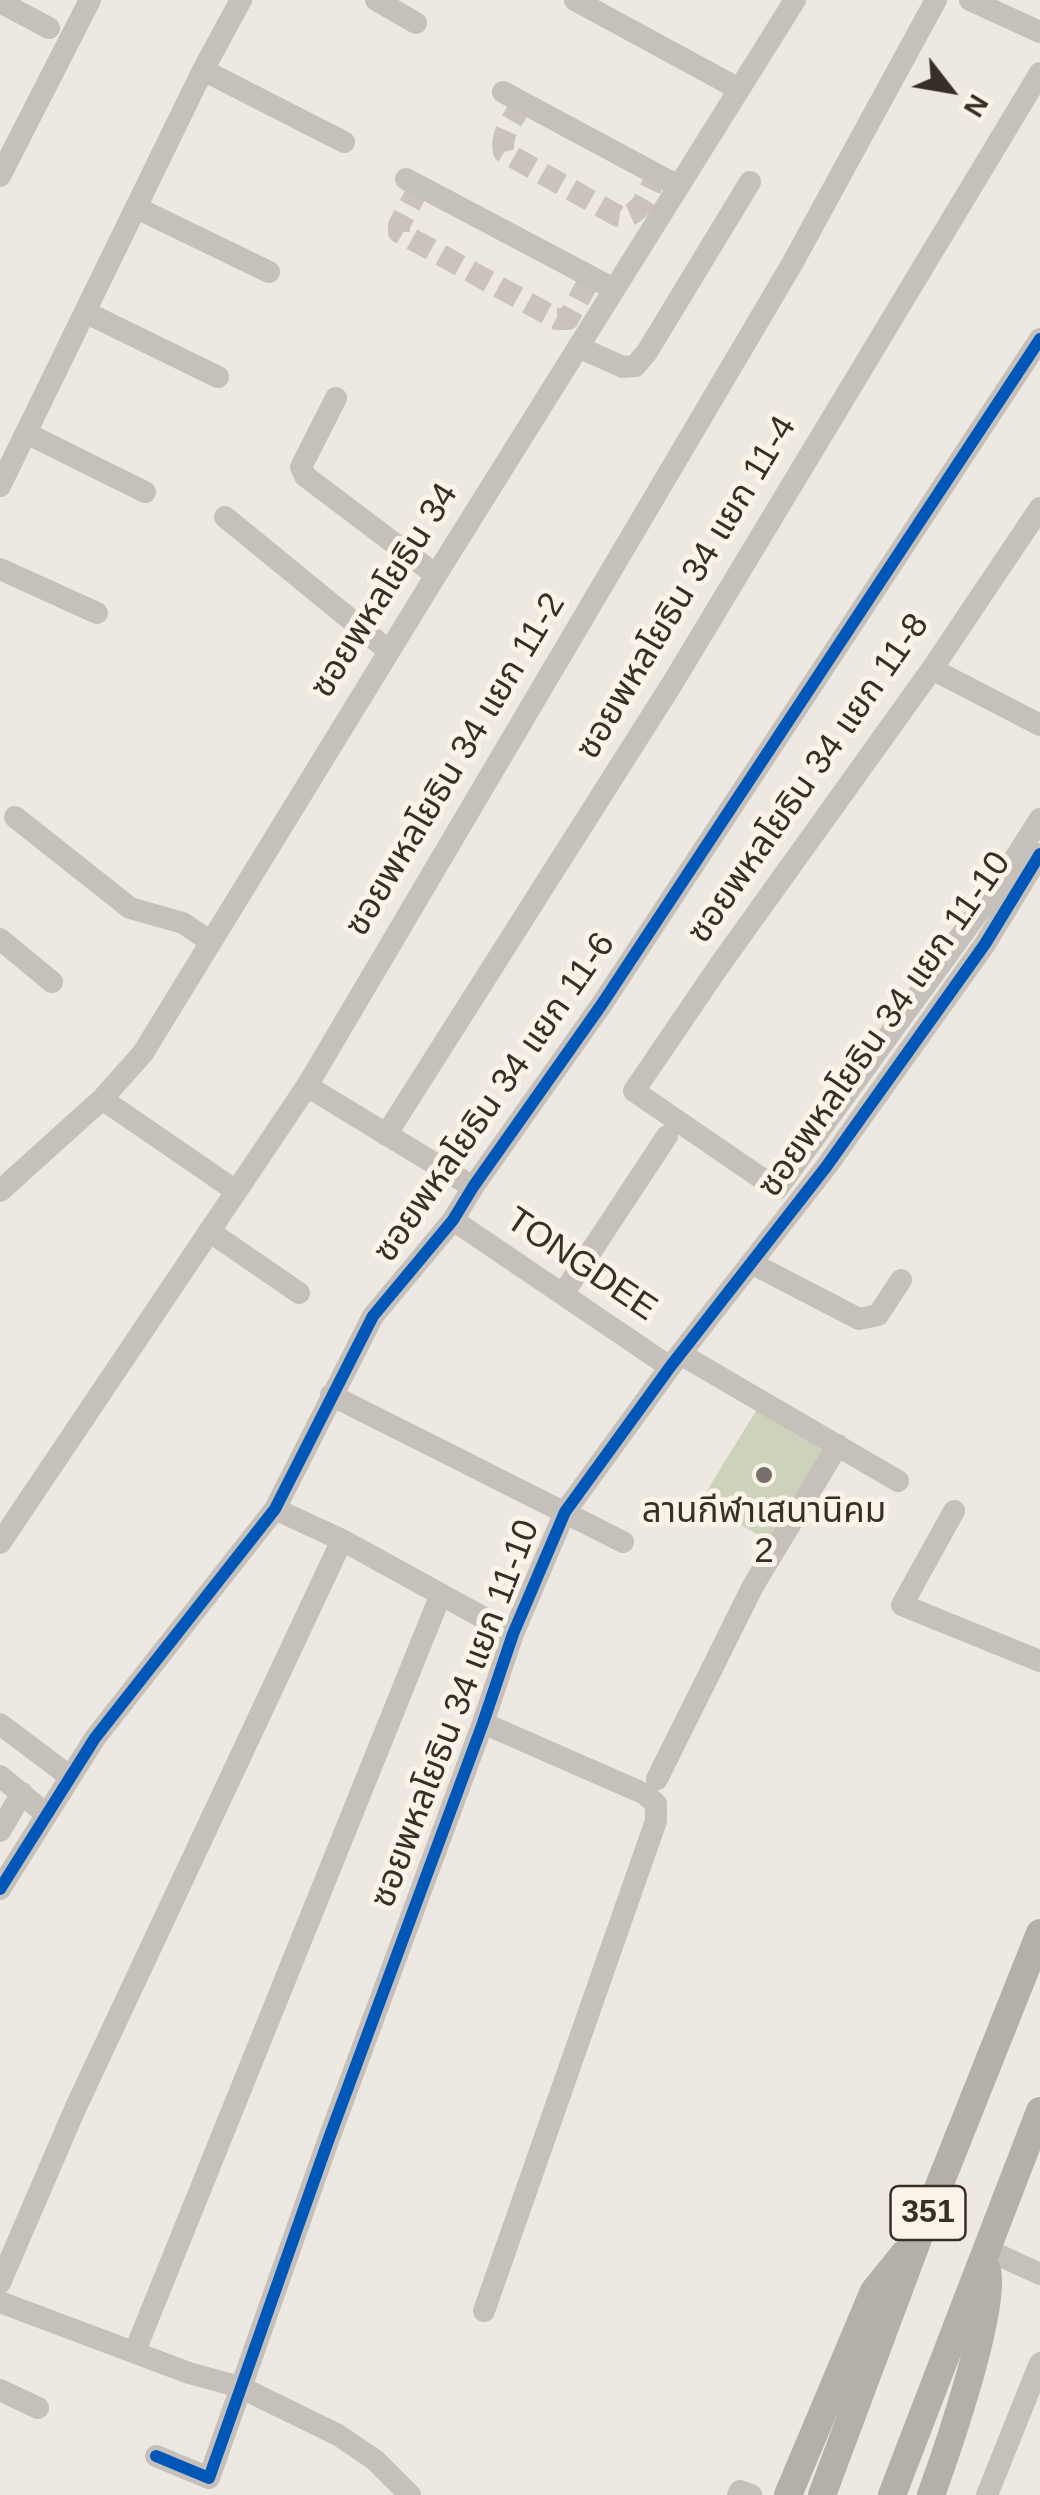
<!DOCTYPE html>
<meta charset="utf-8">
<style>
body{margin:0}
#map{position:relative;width:1040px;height:2495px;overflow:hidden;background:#ede8e1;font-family:Arial,sans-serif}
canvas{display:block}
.north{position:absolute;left:900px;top:40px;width:100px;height:100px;-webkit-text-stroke:8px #faf3e8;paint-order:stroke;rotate:121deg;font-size:28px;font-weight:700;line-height:40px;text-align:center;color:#372e28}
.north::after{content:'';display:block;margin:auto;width:35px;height:45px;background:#372e28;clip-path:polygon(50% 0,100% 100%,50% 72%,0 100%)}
</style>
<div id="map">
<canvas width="1040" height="2495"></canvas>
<div class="north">N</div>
</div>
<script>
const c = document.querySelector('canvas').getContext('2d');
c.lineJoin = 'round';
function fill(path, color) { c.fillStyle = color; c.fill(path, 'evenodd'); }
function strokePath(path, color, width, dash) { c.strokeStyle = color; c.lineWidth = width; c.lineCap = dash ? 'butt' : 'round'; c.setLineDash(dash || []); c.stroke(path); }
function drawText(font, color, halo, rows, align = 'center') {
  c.font = font + ' Arial,"Noto Sans Thai",sans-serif'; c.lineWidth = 10; c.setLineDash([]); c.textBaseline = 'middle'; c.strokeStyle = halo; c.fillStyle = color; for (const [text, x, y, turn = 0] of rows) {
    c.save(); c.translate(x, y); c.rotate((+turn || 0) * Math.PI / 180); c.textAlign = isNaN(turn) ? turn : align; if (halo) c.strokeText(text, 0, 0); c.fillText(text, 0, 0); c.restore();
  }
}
const green = new Path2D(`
 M 757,1409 L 827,1449 L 773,1543 L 700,1502 Z`);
const minorTunnel = new Path2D(`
 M 523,102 C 515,117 499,135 504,152 L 618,216 C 640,220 648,192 657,175
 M 420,186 L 399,225 L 399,232 L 557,319 L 568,319 L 591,277`);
const minor = new Path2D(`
 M 376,0 L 416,23
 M 575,0 L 739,89
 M 970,0 L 1040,32
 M 0,2 L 49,28
 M 203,70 L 344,142
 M 503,92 L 678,186
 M 0,176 L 90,0
 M 406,179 L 614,289
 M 137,208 L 269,272
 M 85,312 L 218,377
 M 578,347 L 623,367 L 635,366 L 647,352 L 750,182
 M 336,398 L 301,467 L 305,476 L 436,575
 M 26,433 L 145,492
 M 0,486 L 203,70 L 241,0
 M 1040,508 L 932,669 L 719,966 L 634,1091 L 777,1189 L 998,885 L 1040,819
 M 225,517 L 389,651
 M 0,569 L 97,613
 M 932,669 L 1040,725
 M 15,817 L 130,908 L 183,923 L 211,942
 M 0,939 L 52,982
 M 307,1086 L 473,1187
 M 102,1099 L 236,1191
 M 386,1135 L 672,684 L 1040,73
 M 0,1191 L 102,1099 L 143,1053 L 436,575 L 795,0
 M 453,1220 L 670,1367
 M 209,1231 L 299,1293
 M 753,1264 L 859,1319 L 878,1315 L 901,1280
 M 563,1294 L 667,1136
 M 682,1355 L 898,1481
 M 331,1395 L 623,1542
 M 275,1509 L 342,1540 L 513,1634
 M 954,1511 L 902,1605 L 1040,1661
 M 0,1543 L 307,1086 L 792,264 L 936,0
 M 483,1723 L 645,1794 L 656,1804 L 656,1821 L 484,2311
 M 0,1724 L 69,1776
 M 0,1776 L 46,1814
 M 657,1779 L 753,1586 L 838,1445
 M 0,1831 L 22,1793
 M 0,1889 L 95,1738 L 275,1509 L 373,1316 L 453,1220 L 473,1187 L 602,1004 L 1040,339
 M 988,2250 L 1040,2274
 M 0,2283 L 75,2109 L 342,1540
 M 0,2302 L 189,2373 L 240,2387 L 338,2435 L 375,2460 L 410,2495
 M 135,2351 L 441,1594
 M 0,2390 L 38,2408
 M 156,2456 L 209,2478 L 328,2141 L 483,1723 L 513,1634 L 565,1512 L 670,1367 L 826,1167 L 985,944 L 1040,854
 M 738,2495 L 740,2491 L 751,2495
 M 987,2495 L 1040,2363`);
const major = new Path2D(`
 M 788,2495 L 874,2291 L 904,2254
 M 822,2495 L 919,2236 L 1040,1933
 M 892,2495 L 1040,2111
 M 931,2495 C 947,2451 996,2310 987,2270`);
const cycleway = new Path2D(`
 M 0,1889 L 95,1738 L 275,1509 L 373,1316 L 453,1220 L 473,1187 L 602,1004 L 1040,339
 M 156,2456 L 209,2478 L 328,2141 L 483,1723 L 513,1634 L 565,1512 L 670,1367 L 826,1167 L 985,944 L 1040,854`);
const markers = [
 [764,1475,10,"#776f69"]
];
const shields = [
 [928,2213,75]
];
const shieldNames = [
 ["351",928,2213]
];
const streetNames = [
 ["ซอยพหลโยธิน 34 แยก 11-4",687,588,-59],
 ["ซอยพหลโยธิน 34",385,591,-58],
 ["ซอยพหลโยธิน 34 แยก 11-2",456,765,-59],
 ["ซอยพหลโยธิน 34 แยก 11-8",809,779,-55],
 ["ซอยพหลโยธิน 34 แยก 11-10",885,1025,-55],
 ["ซอยพหลโยธิน 34 แยก 11-6",495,1098,-55],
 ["TONGDEE",581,1265,34],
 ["ซอยพหลโยธิน 34 แยก 11-10",456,1714,-69]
];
const poiNames = [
 ["ลานกีฬาเสนานิคม",764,1512],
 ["2",764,1552]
];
fill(green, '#cdd3bb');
strokePath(minorTunnel, '#c9c3bc', 22, [22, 11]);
strokePath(minor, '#c6c0ba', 22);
strokePath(major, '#b5afa9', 28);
strokePath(cycleway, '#0057b8', 12);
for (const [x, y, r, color] of markers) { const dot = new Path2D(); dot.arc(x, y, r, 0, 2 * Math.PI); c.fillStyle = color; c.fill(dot); strokePath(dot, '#faf3e8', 4); }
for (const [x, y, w] of shields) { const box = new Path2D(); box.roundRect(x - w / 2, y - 27, w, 54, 8); c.fillStyle = '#faf3e8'; c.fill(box); strokePath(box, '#372e28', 2.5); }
drawText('bold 32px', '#372e28', null, shieldNames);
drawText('35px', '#372e28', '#faf3e8', streetNames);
drawText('35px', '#372e28', '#faf3e8', poiNames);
</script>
